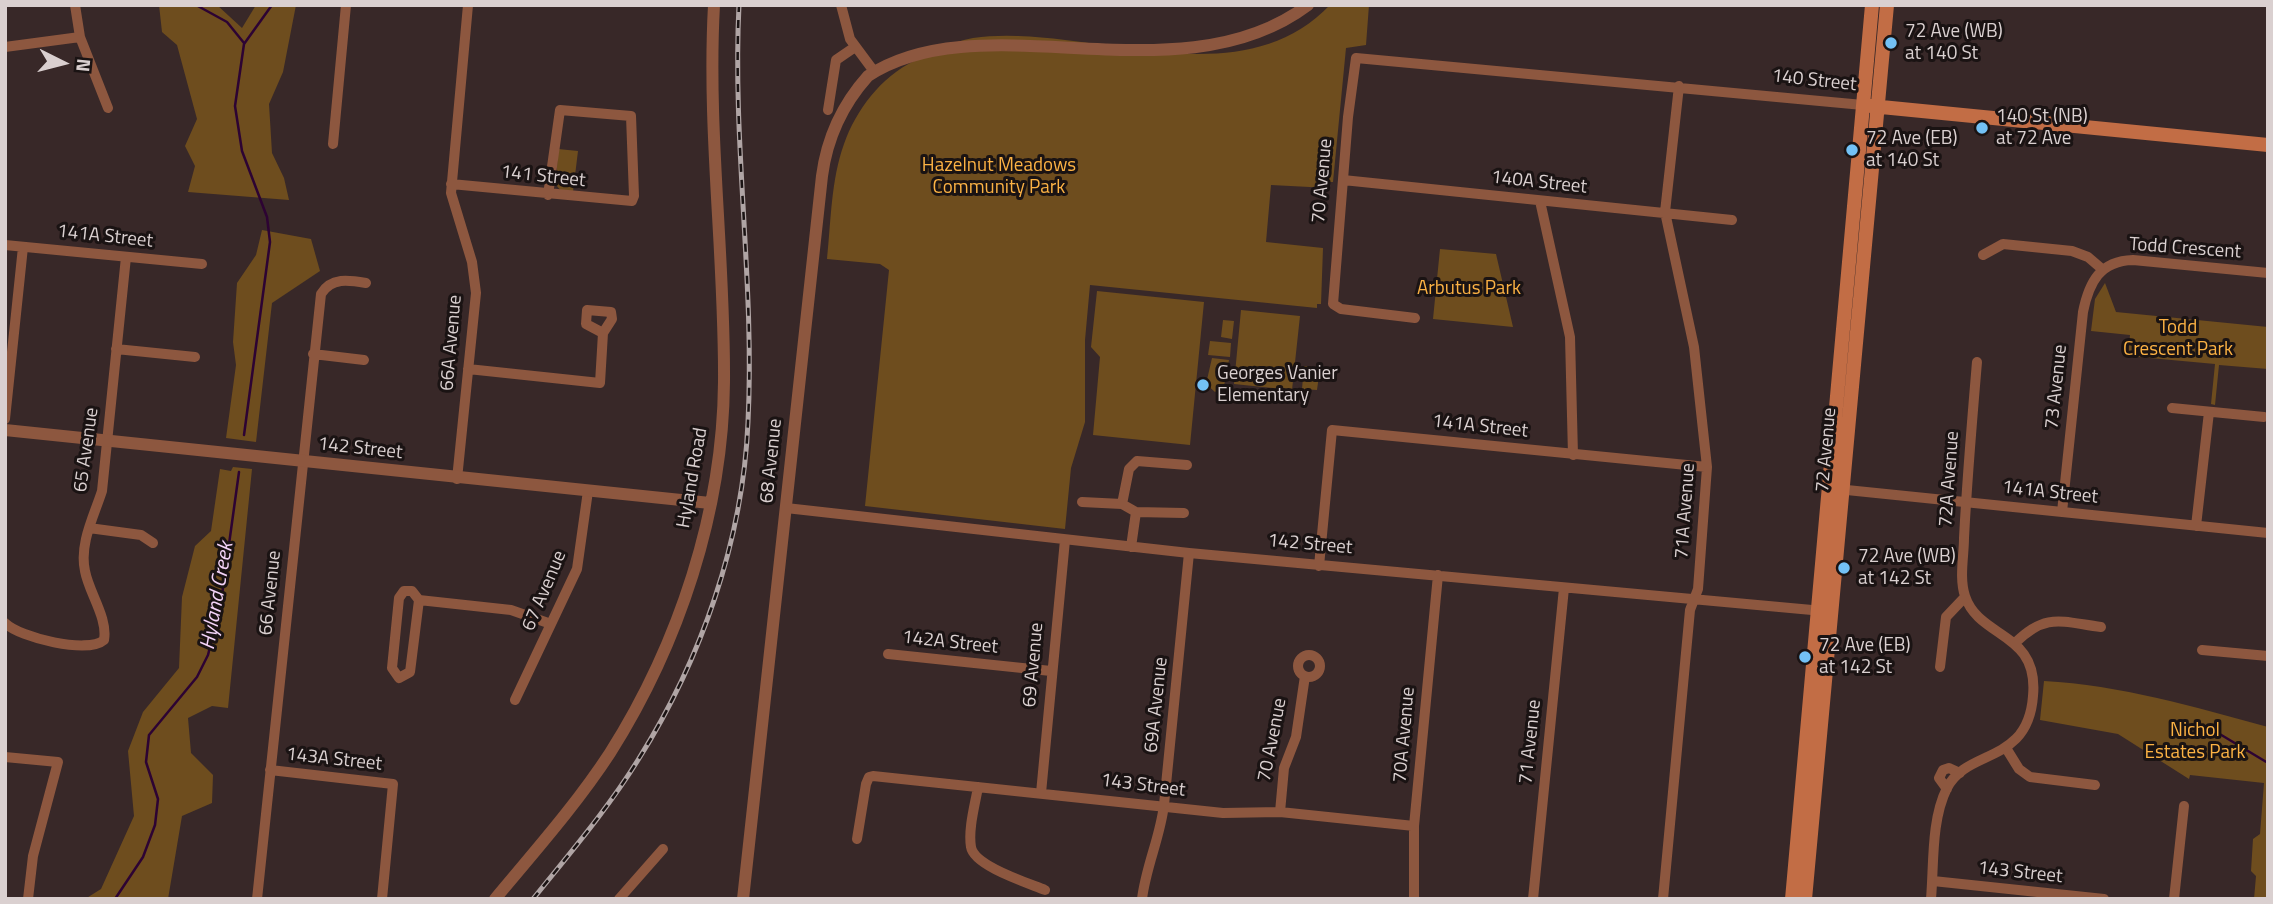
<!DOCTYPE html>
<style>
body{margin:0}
#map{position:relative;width:2273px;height:904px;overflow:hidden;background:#382828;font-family:"Titillium Web",sans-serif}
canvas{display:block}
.frame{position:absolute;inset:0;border:7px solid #dad0d0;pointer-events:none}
.north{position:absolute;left:28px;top:28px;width:70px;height:70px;-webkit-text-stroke:5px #1a1313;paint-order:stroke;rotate:96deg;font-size:19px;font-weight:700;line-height:28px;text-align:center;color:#dad0d0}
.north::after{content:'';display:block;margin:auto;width:24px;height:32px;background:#dad0d0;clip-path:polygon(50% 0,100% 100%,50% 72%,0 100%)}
</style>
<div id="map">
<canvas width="2273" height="904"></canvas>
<div class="frame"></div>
<div class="north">N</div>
</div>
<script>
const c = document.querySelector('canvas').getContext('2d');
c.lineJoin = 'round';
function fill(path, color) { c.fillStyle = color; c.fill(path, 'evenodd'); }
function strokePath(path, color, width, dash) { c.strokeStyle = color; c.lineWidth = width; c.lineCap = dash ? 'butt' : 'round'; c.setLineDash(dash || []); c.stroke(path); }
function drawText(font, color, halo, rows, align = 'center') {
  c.font = font + ' "Titillium Web",sans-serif'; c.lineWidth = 6; c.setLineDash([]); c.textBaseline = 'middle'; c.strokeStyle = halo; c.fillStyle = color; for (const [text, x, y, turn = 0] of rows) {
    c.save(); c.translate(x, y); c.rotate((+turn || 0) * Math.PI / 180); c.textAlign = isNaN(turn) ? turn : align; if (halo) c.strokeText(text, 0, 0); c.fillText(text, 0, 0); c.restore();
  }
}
const green = new Path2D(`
 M 159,5 L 217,5 L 242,28 L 256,5 L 296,5 L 283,72 L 269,104 L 272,153 L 284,178 L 289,200 L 188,192 L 195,166 L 185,146 L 197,119 L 177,45 L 162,32 Z
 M 1330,5 L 1369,5 L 1366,45 L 1346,48 L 1333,182 L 1329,182 L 1329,188 L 1271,185 L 1266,242 L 1323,248 L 1321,304 L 1317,304 L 1317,308 L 1090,285 L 1085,340 L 1085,422 L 1071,468 L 1065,529 L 865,506 L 889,270 L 880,264 L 827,259 C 831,221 831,180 844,144 C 856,110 881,77 914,61 C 933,51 951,42 973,38 C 1085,22 1237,102 1330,5 Z
 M 558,149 L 578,151 L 573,192 L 562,192 L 556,185 Z
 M 262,230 L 311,239 L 320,271 L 272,303 L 256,442 L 226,438 L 236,365 L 233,342 L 237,283 L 256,255 Z
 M 1440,249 L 1496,254 L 1513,327 L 1433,319 Z
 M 2105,283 L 2116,312 L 2268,327 L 2268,369 L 2219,365 L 2215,405 L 2211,404 L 2215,364 L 2128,356 L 2130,335 L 2091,331 L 2095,299 Z
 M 1097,291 L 1204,302 L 1190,445 L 1093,435 L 1100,357 L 1091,347 Z
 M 1241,310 L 1300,316 L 1292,390 L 1234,384 Z
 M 1223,320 L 1234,321 L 1232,339 L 1221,337 Z
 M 1210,341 L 1231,343 L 1230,357 L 1208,355 Z
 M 1212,358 L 1229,360 L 1224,386 L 1215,392 L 1206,384 Z
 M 1304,366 L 1320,368 L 1317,390 L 1302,389 Z
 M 233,467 L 252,469 L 228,708 L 212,706 L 188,718 L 191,753 L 213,775 L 212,803 L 182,816 L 168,899 L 85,899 L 101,889 L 134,816 L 128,751 L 143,712 L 179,668 L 182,597 L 195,546 L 211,531 L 220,469 L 231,471 Z
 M 2044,681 C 2120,685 2195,707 2268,727 L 2268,899 L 2254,899 L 2256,876 L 2251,871 L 2253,839 L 2260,834 L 2264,783 L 2190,775 L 2189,779 L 2118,734 L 2040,720 Z`);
const stream = new Path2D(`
 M 196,5 L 227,22 L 244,43
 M 244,435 L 270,242 L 267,217 L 242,151 L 235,106 L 244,44 L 272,5
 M 2202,729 L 2205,735 L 2218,733 L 2268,763
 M 115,899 L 143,857 L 155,825 L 158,799 L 146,762 L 149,735 L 197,677 L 208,655 L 221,602 L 239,472`);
const minor = new Path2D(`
 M 75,5 L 80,37 L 108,108
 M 841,5 L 850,39 L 873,70
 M 5,47 L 80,37
 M 828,110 L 836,60 L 855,47
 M 333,144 L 346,5
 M 1343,180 L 1732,220
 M 451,184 L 632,201 L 634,196 L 631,116 L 560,110 L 548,195
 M 1540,201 L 1570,337 L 1573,455
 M 5,245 L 202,264
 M 1983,255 L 2003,244 L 2072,251 L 2088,257 L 2102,269
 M 1415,318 L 1341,309 L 1333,304 L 1348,117 L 1356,58 L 1863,105
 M 116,349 L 195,357
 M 313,354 L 364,360
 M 468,369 L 600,383 L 603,333 L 612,319 L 611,312 L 587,310 L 586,324 L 603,333
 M 2172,408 L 2264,417
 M 5,419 L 23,247
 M 457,479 L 476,293 L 472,262 L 451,193 L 468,5
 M 1837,489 L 2268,533
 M 1082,502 L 1122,504 L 1136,512 L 1184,513
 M 1122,504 L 1129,469 L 1137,461 L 1187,465
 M 786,508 L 1189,553 L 1823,611
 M 2062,512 L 2083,312 C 2089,282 2100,261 2133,260 L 2268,273
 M 2196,526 L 2209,412
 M 89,528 L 141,535 L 153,543
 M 1131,547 L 1136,512
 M 1319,566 L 1332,430 L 1707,467
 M 419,600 L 410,672 L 399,678 L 392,668 L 399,598 L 404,591 L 412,591 L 419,600 L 511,610 L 551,624
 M 5,623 C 20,638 88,654 104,640 C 108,618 89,593 85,571 C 79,544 94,516 102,491 L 126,257
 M 2015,643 C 2046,612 2062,622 2101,627
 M 2202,650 L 2268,656
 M 888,654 L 1051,671
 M1298 666a11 11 0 1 1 22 0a11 11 0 1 1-22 0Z
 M 1940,667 L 1946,617 L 1965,597
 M 515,700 L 577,569 L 588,491
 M 2006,748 L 2019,769 L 2030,777 L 2095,785
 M 5,757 L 58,762 L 33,856 L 28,899
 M 270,770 L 393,784 L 382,899
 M 978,787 C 975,805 968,829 971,847 C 974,866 1028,883 1045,890
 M 1947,789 L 1939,778 L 1943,770 L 1949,768 L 1960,773
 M 1041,793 L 1065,540
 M 1280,812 L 1284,768 L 1296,737 L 1305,676
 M 857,839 L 866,784 L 869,777 L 873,776 L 1223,813 L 1280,812 L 1414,826
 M 1933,881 L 2104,899
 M 257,899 L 321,294 C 331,277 349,280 366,283
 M 619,899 L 663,849
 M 1142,899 C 1146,866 1160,838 1164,805 L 1189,553
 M 1414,899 L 1414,826 L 1438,575
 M 1533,899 L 1564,588
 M 1663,899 L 1690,610 L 1698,589 L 1707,467 L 1694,347 L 1665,212 L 1679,86
 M 1931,899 C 1934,864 1931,820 1947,788 C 1967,748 2028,765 2033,696 C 2039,631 1979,639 1965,596 C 1959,578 1964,556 1964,538 C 1967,479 1972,421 1977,362
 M 2174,899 L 2184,806`);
const tertiary = new Path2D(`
 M 5,430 L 710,503
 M 495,899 C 535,851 576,805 610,753 C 679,644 723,511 724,382 C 725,256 707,131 714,5
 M 743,899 L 822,176 C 827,138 842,105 868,76 C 983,0 1179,102 1308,5`);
const secondary = new Path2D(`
 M 1871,106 L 2268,145
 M 1792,899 L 1872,5
 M 1805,899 L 1887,5`);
const rail = new Path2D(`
 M 533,899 C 569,854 607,810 638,760 C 701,660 743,541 748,422 C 755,283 732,144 739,5`);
const markers = [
 [1891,43,7,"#73c1f5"],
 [1982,128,7,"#73c1f5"],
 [1852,150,7,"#73c1f5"],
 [1203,385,7,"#73c1f5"],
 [1844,568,7,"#73c1f5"],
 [1805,657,7,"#73c1f5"]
];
const poiNames = [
 ["72 Ave (WB)",1905,32],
 ["at 140 St",1905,54],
 ["140 St (NB)",1996,117],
 ["at 72 Ave",1996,139],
 ["72 Ave (EB)",1866,139],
 ["at 140 St",1866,161],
 ["Georges Vanier",1217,374],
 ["Elementary",1217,396],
 ["72 Ave (WB)",1858,557],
 ["at 142 St",1858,579],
 ["72 Ave (EB)",1819,646],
 ["at 142 St",1819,668]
];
const streetNames = [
 ["140 Street",1814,81,6],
 ["141 Street",543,177,6],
 ["70 Avenue",1323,181,-85],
 ["140A Street",1539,183,6],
 ["141A Street",105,237,6],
 ["Todd Crescent",2185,249,4],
 ["66A Avenue",452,343,-85],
 ["73 Avenue",2057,387,-84],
 ["141A Street",1480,427,6],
 ["142 Street",360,449,6],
 ["65 Avenue",87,450,-82],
 ["72 Avenue",1827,450,-85],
 ["68 Avenue",772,461,-84],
 ["Hyland Road",693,478,-80],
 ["72A Avenue",1950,479,-86],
 ["141A Street",2050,493,6],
 ["71A Avenue",1686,511,-86],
 ["142 Street",1310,545,5],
 ["67 Avenue",545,591,-67],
 ["66 Avenue",271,593,-84],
 ["142A Street",950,643,6],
 ["69 Avenue",1034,665,-85],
 ["69A Avenue",1157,705,-84],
 ["70A Avenue",1405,735,-85],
 ["70 Avenue",1273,740,-79],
 ["71 Avenue",1531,742,-84],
 ["143A Street",334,760,6],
 ["143 Street",1143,786,7],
 ["143 Street",2020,873,6]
];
const parkNames = [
 ["Hazelnut Meadows",999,166],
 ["Community Park",999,188],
 ["Arbutus Park",1469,289],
 ["Todd",2178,328],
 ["Crescent Park",2178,350],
 ["Nichol",2195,731],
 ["Estates Park",2195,753]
];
const waterNames = [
 ["Hyland Creek",218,596,-80]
];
fill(green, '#6e4d1e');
strokePath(stream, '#2d0333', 2.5);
strokePath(minor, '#8d573f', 10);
strokePath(tertiary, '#8d573f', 12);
strokePath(secondary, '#c26d45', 14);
strokePath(rail, '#b0a5a5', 5);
strokePath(rail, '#1a1313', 2.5, [8]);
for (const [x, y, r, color] of markers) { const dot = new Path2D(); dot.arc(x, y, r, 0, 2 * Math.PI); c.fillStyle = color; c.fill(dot); strokePath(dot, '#1a1313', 2.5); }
drawText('19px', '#dad0d0', '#1a1313', poiNames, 'left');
drawText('19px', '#dad0d0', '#1a1313', streetNames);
drawText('19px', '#fcb244', '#1a1313', parkNames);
drawText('italic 21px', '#f4d4f8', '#1a1313', waterNames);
</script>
